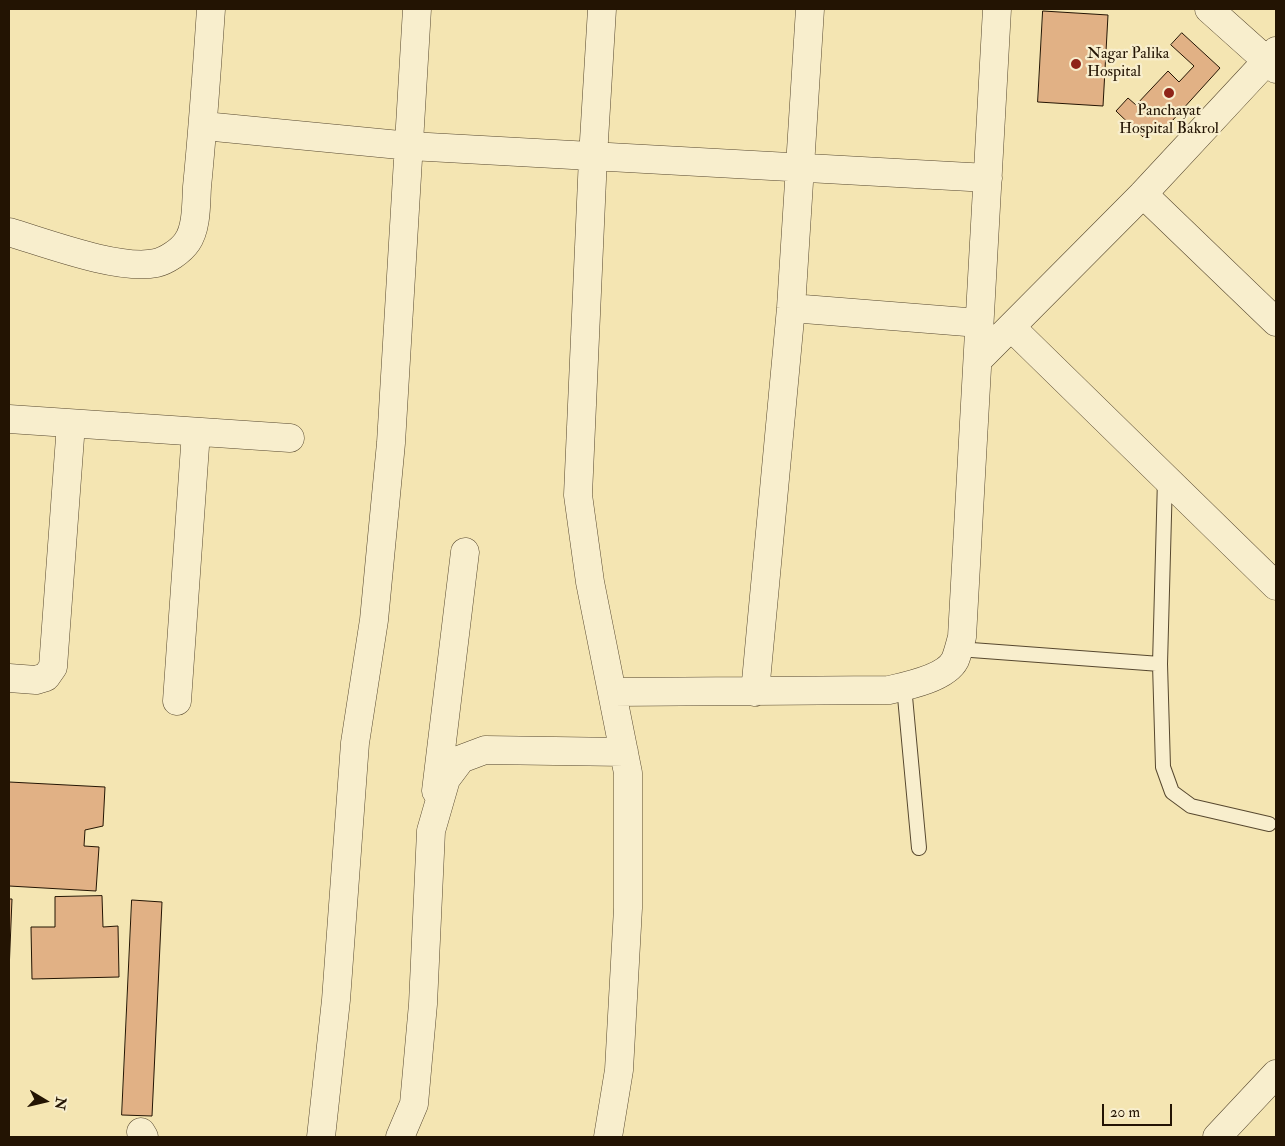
<!DOCTYPE html>
<style>
body{margin:0}
#map{position:relative;width:1285px;height:1146px;overflow:hidden;background:#f4e5b2;font-family:"IM FELL Double Pica",serif}
canvas{display:block}
.frame{position:absolute;inset:0;border:10px solid #231403;pointer-events:none}
.north{position:absolute;left:20px;top:1076px;width:50px;height:50px;-webkit-text-stroke:4px #f8eecd;paint-order:stroke;rotate:99deg;font-size:14px;font-weight:700;line-height:20px;text-align:center;color:#231403}
.north::after{content:'';display:block;margin:auto;width:18px;height:22px;background:#231403;clip-path:polygon(50% 0,100% 100%,50% 72%,0 100%)}
.scale{position:absolute;left:1102px;top:1104px;width:70px;height:22px;box-sizing:border-box;border:2px solid #231403;border-top:0;padding-left:6px;font-size:15px;line-height:18px;white-space:nowrap;color:#231403;-webkit-text-stroke:4px #f8eecd;paint-order:stroke}
</style>
<div id="map">
<canvas width="1285" height="1146"></canvas>
<div class="frame"></div>
<div class="north">N</div>
<div class="scale">20 m</div>
</div>
<script>
const c = document.querySelector('canvas').getContext('2d');
c.lineJoin = 'round';
function fill(path, color) { c.fillStyle = color; c.fill(path, 'evenodd'); }
function strokePath(path, color, width, dash) { c.strokeStyle = color; c.lineWidth = width; c.lineCap = dash ? 'butt' : 'round'; c.setLineDash(dash || []); c.stroke(path); }
function drawText(font, color, halo, rows, align = 'center') {
  c.font = font + ' "IM FELL Double Pica",serif'; c.lineWidth = 4.5; c.setLineDash([]); c.textBaseline = 'middle'; c.strokeStyle = halo; c.fillStyle = color; for (const [text, x, y, turn = 0] of rows) {
    c.save(); c.translate(x, y); c.rotate((+turn || 0) * Math.PI / 180); c.textAlign = isNaN(turn) ? turn : align; if (halo) c.strokeText(text, 0, 0); c.fillText(text, 0, 0); c.restore();
  }
}
const building = new Path2D(`
 M 1043,11 L 1108,15 L 1103,106 L 1038,102 Z
 M 1182,33 L 1220,68 L 1162,132 L 1155,125 L 1143,137 L 1116,111 L 1128,98 L 1136,105 L 1168,71 L 1179,82 L 1194,66 L 1171,45 Z
 M 9,782 L 105,787 L 103,826 L 85,830 L 84,846 L 99,847 L 96,891 L 9,886 Z
 M 102,896 L 103,927 L 118,926 L 119,977 L 32,979 L 31,927 L 55,927 L 55,897 Z
 M 9,899 L 12,899 L 9,972 Z
 M 132,900 L 162,902 L 152,1116 L 122,1115 Z`);
const service = new Path2D(`
 M 1165,479 L 1160,664 L 1163,767 L 1172,792 L 1191,806 L 1269,824
 M 958,649 L 1160,664
 M 904,686 L 919,848`);
const minor = new Path2D(`
 M 602,9 L 593,157 L 578,495 L 590,582 L 628,773 L 628,908 L 619,1070 L 608,1137
 M 1209,9 L 1276,69
 M 204,126 L 410,146 L 988,178
 M 1143,194 L 1276,322
 M 9,232 C 46,243 120,271 156,263 C 166,261 181,251 187,242 C 197,228 196,203 197,187 C 203,127 207,68 211,9
 M 791,308 L 979,323
 M 1012,328 L 1276,586
 M 978,360 L 1143,194 L 1276,51
 M 9,419 L 290,438
 M 9,678 L 36,680 L 46,677 L 53,667 L 71,424
 M 613,692 L 889,690 C 907,686 946,678 955,660 C 958,653 960,644 962,637 L 997,9
 M 755,692 L 791,308 L 810,9
 M 177,701 L 196,432
 M 436,791 L 465,552
 M 141,1132 L 144,1137
 M 321,1137 L 336,1000 L 355,743 L 374,620 L 391,443 L 417,9
 M 400,1137 L 414,1104 L 423,1004 L 431,831 L 446,779 L 461,759 L 485,750 L 624,752
 M 1217,1137 L 1276,1074`);
const markers = [
 [1076,64,6,"#8f2418"],
 [1169,93,6,"#8f2418"]
];
const poiNames = [
 ["Nagar Palika",1087,55],
 ["Hospital",1087,73],
 ["Panchayat",1169,112,"center"],
 ["Hospital Bakrol",1169,130,"center"]
];
fill(building, '#e1b185');
strokePath(building, '#231403', 1);
strokePath(service, '#57482f', 16);
strokePath(minor, '#57482f', 29);
strokePath(service, '#f8eecd', 14);
strokePath(minor, '#f8eecd', 28);
for (const [x, y, r, color] of markers) { const dot = new Path2D(); dot.arc(x, y, r, 0, 2 * Math.PI); c.fillStyle = color; c.fill(dot); strokePath(dot, '#f8eecd', 2); }
drawText('16px', '#231403', '#f8eecd', poiNames, 'left');
</script>
